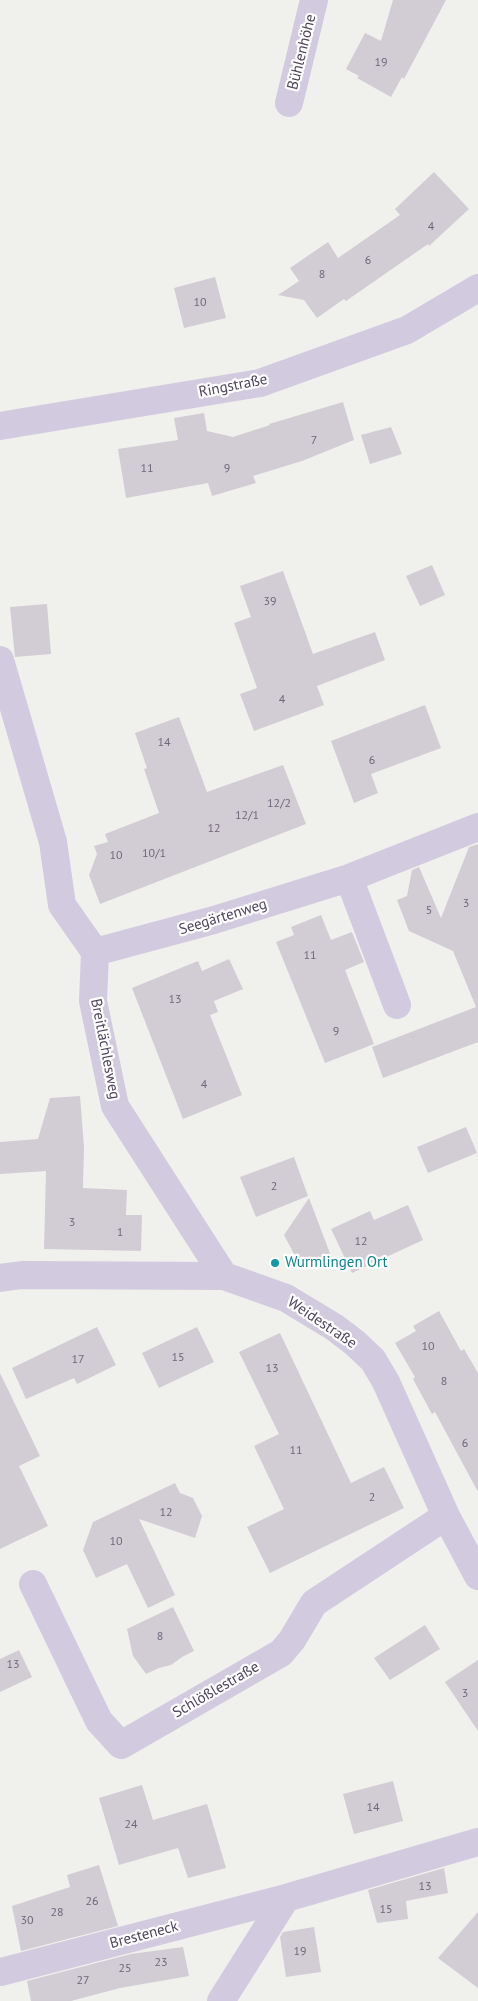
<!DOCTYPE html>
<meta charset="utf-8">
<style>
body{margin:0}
canvas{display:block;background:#f0f0ed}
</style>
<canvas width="478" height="2001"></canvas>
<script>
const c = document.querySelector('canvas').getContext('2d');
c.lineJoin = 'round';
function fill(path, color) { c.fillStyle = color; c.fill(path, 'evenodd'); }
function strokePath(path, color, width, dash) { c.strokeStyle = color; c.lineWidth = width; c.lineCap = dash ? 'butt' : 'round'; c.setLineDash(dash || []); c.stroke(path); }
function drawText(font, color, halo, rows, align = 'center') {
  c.font = font + ' "PT Sans",sans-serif'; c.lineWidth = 4.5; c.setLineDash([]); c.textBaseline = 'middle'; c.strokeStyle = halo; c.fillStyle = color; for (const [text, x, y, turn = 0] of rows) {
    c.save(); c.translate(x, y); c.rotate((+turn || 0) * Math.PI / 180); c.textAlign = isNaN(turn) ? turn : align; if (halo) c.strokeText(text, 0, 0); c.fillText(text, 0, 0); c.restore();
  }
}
const building = new Path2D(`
 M 393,0 L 446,0 L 404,79 L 402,77 L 391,97 L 357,78 L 359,76 L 346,69 L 365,33 L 381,41 Z
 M 434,172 L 469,209 L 429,246 L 428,244 L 346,301 L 344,299 L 317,318 L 304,300 L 278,295 L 299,281 L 290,268 L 328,242 L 338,258 L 400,215 L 395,209 Z
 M 215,277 L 226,318 L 184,328 L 174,288 Z
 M 343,402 L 354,440 L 302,461 L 253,476 L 256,483 L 212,496 L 208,483 L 126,498 L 118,449 L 178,440 L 174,418 L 204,413 L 207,431 L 233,437 L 270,425 L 269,424 Z
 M 391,427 L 402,454 L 370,464 L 361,435 Z
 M 432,565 L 445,595 L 420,606 L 406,576 Z
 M 283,571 L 313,654 L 375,632 L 385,660 L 317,686 L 324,705 L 254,731 L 240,694 L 257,688 L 234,623 L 251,617 L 240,586 Z
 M 47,604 L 51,654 L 15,657 L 10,607 Z
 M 425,705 L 441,748 L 371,774 L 378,793 L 354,803 L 331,741 Z
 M 179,717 L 207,792 L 283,765 L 306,824 L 100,904 L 89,875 L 97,854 L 94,846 L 108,842 L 105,834 L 159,813 L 144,769 L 147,768 L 135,733 Z
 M 478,844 L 478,1042 L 383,1078 L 372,1047 L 476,1007 L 453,951 L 409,931 L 397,900 L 407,896 L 412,870 L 419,867 L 441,918 L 469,847 Z
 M 321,915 L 331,940 L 352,932 L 364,962 L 345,970 L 374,1044 L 325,1063 L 276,942 L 294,935 L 291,927 Z
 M 229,959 L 243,989 L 214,1001 L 218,1012 L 210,1015 L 242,1095 L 183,1119 L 132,988 L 198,961 L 202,971 Z
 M 80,1096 L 84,1147 L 83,1188 L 127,1190 L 126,1215 L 142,1215 L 141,1251 L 44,1249 L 46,1171 L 0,1174 L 0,1142 L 38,1139 L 50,1098 Z
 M 466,1127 L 477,1153 L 428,1173 L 417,1147 Z
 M 294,1157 L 308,1196 L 256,1217 L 240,1177 Z
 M 309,1198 L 331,1256 L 302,1269 L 284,1235 Z
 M 408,1205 L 423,1240 L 352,1273 L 331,1229 L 370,1211 L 374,1220 Z
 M 439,1311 L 461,1351 L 464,1349 L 478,1373 L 478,1492 L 435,1412 L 432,1414 L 413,1379 L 415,1377 L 395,1343 L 416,1331 L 413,1326 Z
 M 97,1327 L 116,1365 L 77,1384 L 74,1378 L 26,1399 L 12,1368 Z
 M 197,1327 L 214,1362 L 159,1388 L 142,1353 Z
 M 280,1333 L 351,1483 L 384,1467 L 404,1508 L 270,1573 L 247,1527 L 284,1509 L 254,1446 L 279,1434 L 239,1352 Z
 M 0,1373 L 40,1456 L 19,1466 L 48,1526 L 0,1549 Z
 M 175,1483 L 180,1493 L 193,1498 L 202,1516 L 195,1538 L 139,1519 L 175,1595 L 148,1608 L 127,1564 L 96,1578 L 83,1550 L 93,1522 Z
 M 173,1607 L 194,1651 L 182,1657 L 171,1665 L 159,1668 L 146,1674 L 133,1656 L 127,1629 Z
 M 425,1625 L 440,1649 L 390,1680 L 374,1658 Z
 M 19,1650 L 32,1677 L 0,1692 L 0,1659 Z
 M 478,1660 L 478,1731 L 445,1682 Z
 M 393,1781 L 403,1821 L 354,1834 L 343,1794 Z
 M 142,1785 L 153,1820 L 207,1804 L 226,1868 L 188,1878 L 178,1848 L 119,1865 L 99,1798 Z
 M 99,1865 L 118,1926 L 21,1951 L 12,1906 L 70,1887 L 67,1875 Z
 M 444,1868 L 448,1893 L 406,1901 L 408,1919 L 377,1923 L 368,1890 Z
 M 478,1912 L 478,1988 L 438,1958 Z
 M 314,1927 L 321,1972 L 286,1977 L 280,1937 L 283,1932 Z
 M 183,1947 L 189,1976 L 120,1988 L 71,2001 L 31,2001 L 27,1981 L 131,1954 Z`);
const street = new Path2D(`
 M 289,103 L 314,0
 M 0,426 L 260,383 L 407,330 L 478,288
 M 0,660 L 53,842 L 62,905 L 95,952 L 93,1001 L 115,1106 L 224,1276
 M 349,878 L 397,1005
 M 95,952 L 214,920 L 349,878 L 478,827
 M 0,1278 L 22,1275 L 224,1276 L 286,1298 L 334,1327 L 355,1343 L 373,1360 L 386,1382 L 446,1516 L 478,1576
 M 33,1584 L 99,1721 L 121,1745 L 281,1653 L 292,1640 L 314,1603 L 446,1516
 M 1,1972 L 286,1898 L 478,1842
 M 221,2001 L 286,1898`);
const markers = [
 [275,1263,5,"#0f9aa8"]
];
const numberNames = [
 ["19",381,63],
 ["4",431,227],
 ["6",368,261],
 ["8",322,275],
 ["10",200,303],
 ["7",314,441],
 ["11",147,469],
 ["9",227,469],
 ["39",270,602],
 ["4",282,700],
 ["14",164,743],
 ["6",372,761],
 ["12/2",279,804],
 ["12/1",247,816],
 ["12",214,829],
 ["10/1",154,854],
 ["10",116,856],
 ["3",466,904],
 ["5",429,911],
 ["11",310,956],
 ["13",175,1000],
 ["9",336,1032],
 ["4",204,1085],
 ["2",274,1187],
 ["3",72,1223],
 ["1",120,1233],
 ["12",361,1242],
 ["10",428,1347],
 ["15",178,1358],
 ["17",78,1360],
 ["13",272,1369],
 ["8",444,1382],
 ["6",465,1444],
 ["11",296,1451],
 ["2",372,1498],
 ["12",166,1513],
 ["10",116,1542],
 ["8",160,1637],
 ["13",13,1665],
 ["3",465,1694],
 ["14",373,1808],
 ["24",131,1825],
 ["13",425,1887],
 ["26",92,1902],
 ["15",386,1910],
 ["28",57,1913],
 ["30",27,1921],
 ["19",300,1952],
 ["23",161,1963],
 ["25",125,1969],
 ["27",83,1981]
];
const streetNames = [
 ["Bühlenhöhe",302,52,-76],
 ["Ringstraße",233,386,-11],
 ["Seegärtenweg",223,917,-17],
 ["Breitlächlesweg",105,1049,79],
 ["Weidestraße",322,1323,34],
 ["Schlößlestraße",216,1690,-30],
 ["Bresteneck",144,1935,-15]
];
const cultureNames = [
 ["Wurmlingen Ort",285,1263]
];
fill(building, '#d2cdd5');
strokePath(street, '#d2cbdf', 28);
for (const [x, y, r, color] of markers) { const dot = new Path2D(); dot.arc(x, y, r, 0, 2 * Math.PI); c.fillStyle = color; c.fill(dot); strokePath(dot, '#fff', 2); }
drawText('12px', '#6f667a', null, numberNames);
drawText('15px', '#4e445c', '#fff', streetNames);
drawText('15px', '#0d838f', '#fff', cultureNames, 'left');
</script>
